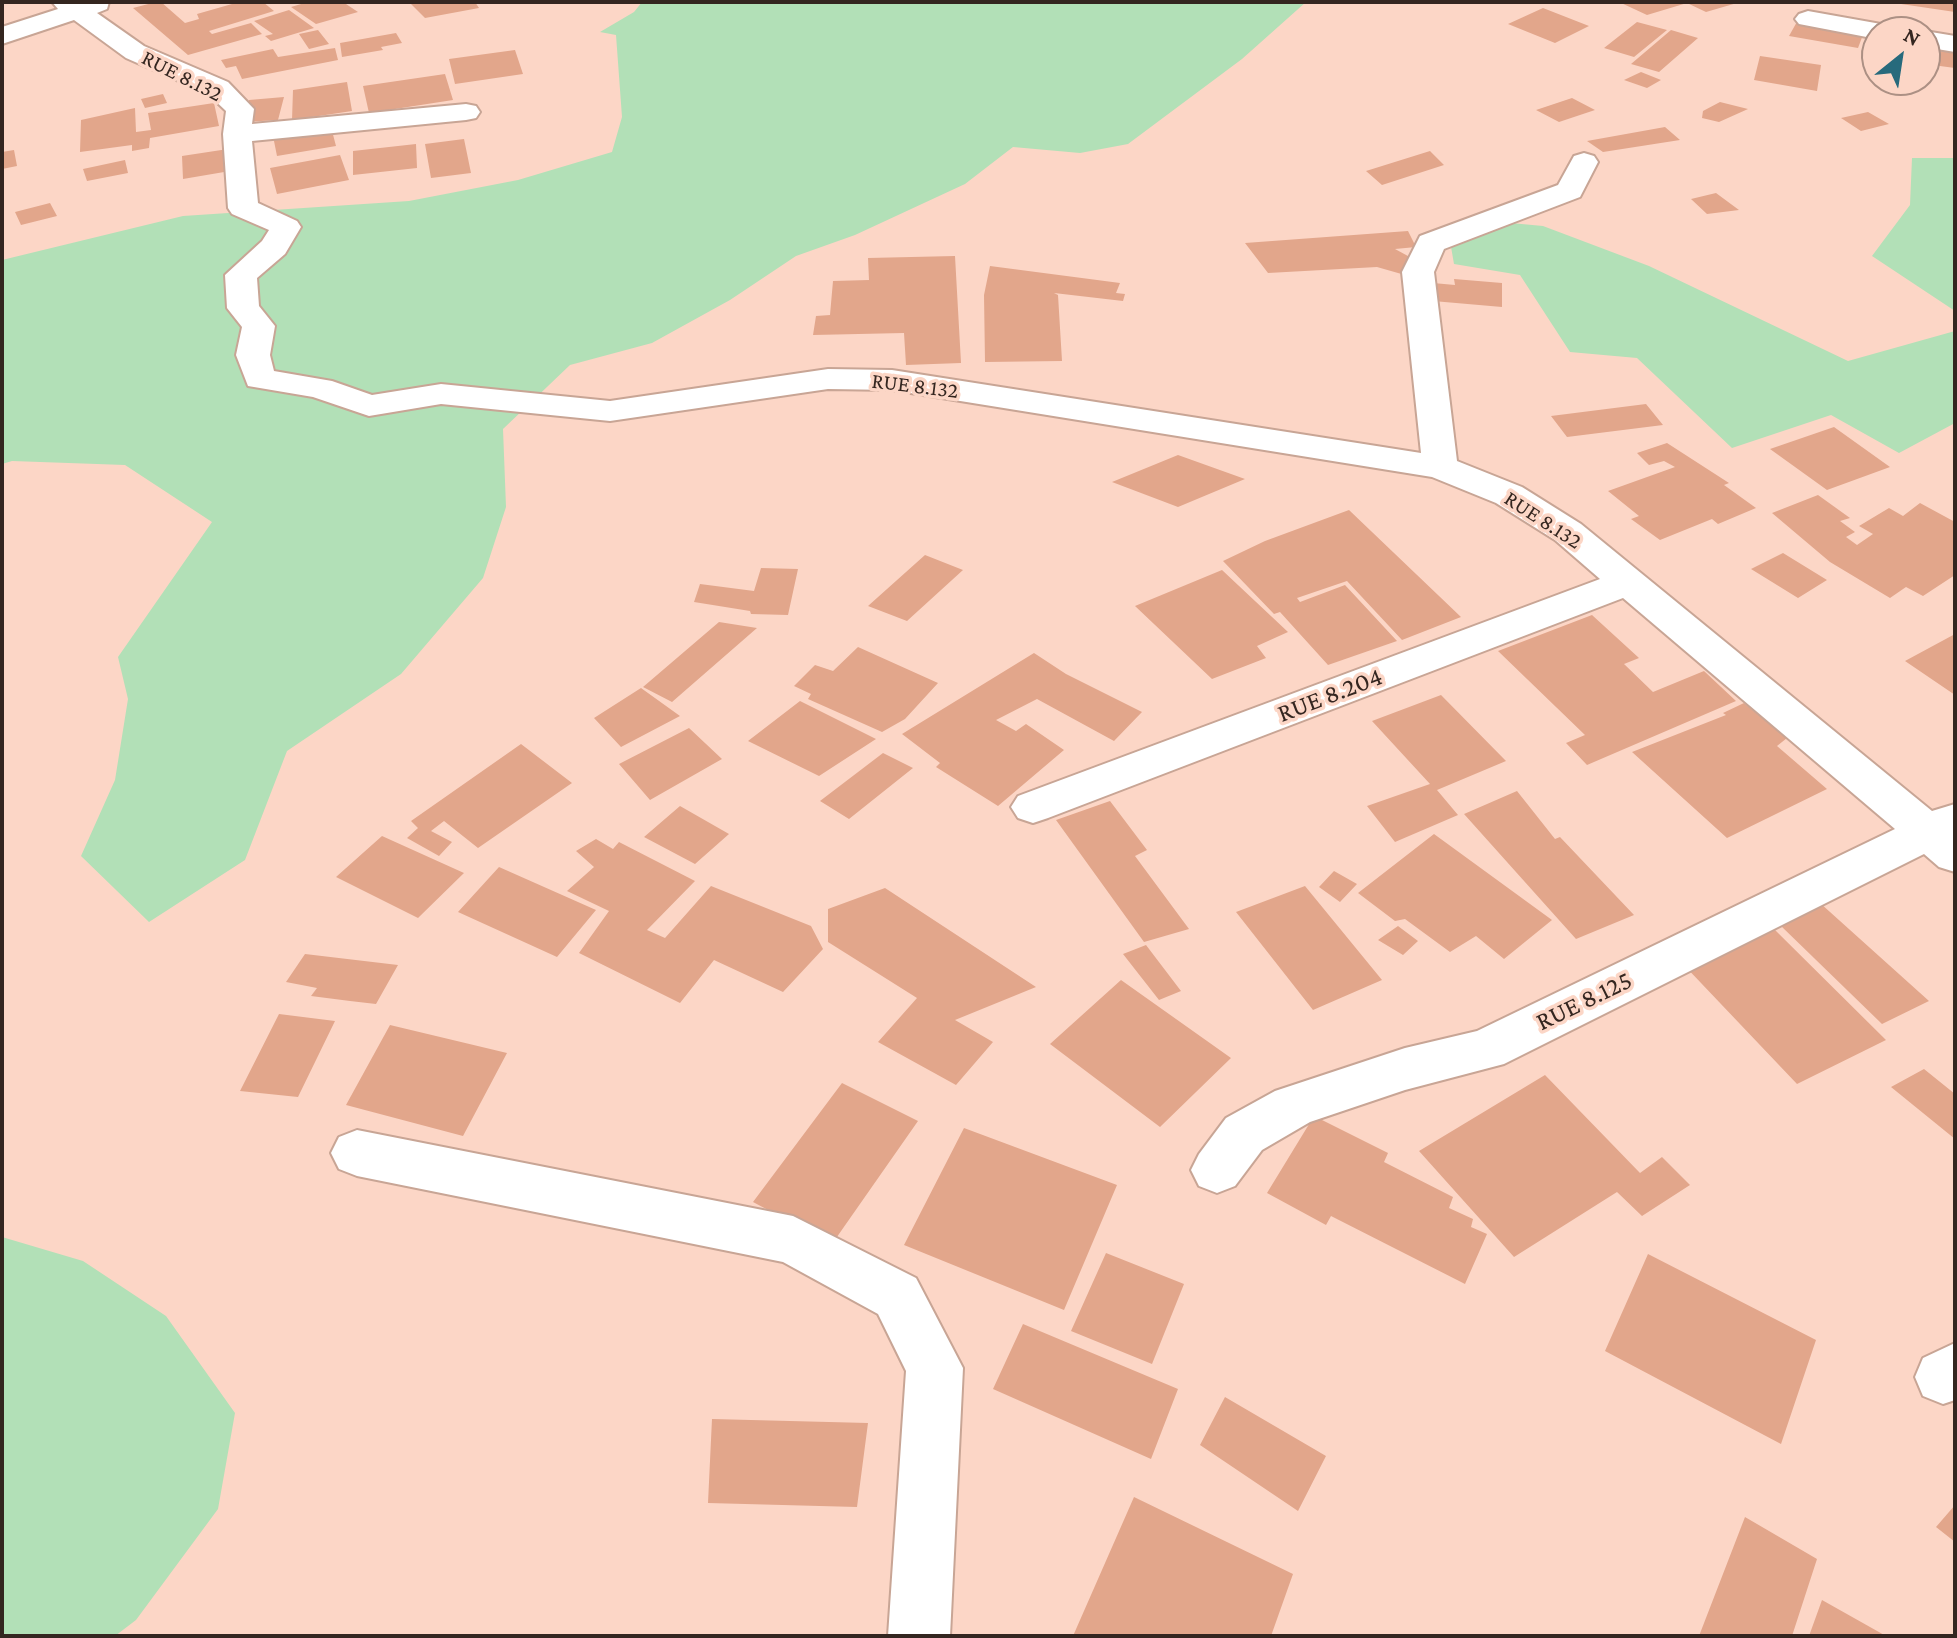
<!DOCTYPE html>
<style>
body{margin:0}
#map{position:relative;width:1957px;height:1638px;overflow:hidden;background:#fcd6c6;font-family:"Crimson Pro",serif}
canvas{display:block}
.frame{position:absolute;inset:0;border:4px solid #342620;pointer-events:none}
.north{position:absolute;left:1861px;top:16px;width:80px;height:80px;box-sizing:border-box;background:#fcd6c6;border:2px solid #ac9084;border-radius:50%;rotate:30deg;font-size:22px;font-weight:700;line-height:32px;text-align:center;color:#342620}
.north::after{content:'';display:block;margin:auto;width:28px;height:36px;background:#276a7c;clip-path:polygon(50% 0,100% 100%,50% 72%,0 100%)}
</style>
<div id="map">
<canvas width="1957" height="1638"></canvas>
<div class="frame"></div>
<div class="north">N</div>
</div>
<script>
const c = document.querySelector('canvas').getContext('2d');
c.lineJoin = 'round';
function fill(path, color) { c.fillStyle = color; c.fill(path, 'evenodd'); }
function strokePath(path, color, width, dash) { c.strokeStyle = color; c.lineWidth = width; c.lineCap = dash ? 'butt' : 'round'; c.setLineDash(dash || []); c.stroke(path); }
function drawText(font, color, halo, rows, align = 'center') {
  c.font = font + ' "Crimson Pro",serif'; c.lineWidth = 7; c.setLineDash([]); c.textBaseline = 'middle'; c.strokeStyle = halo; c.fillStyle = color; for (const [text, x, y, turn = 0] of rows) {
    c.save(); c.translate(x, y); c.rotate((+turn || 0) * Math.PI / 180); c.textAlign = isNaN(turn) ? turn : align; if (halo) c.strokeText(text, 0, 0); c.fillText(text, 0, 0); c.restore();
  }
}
const green = new Path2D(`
 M 642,2 L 1306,2 L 1242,59 L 1128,144 L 1080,153 L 1013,147 L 965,184 L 855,235 L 796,256 L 730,300 L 652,343 L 570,365 L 503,429 L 506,507 L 483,578 L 401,674 L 287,751 L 245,860 L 149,922 L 81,856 L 115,780 L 128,699 L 118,657 L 212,522 L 125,465 L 12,461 L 2,464 L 2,260 L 183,216 L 409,201 L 518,180 L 612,152 L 622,117 L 616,35 L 600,32 L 634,12 Z
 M 1912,158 L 1955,158 L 1955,311 L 1872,256 L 1910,205 Z
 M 1500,222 L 1543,226 L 1649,266 L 1848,361 L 1955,331 L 1955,423 L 1899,453 L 1831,415 L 1732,448 L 1637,358 L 1570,352 L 1520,275 L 1454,264 L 1450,241 Z
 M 2,1237 L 83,1261 L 166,1316 L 235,1413 L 218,1509 L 136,1620 L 115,1636 L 2,1636 Z`);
const building = new Path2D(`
 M 156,2 L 161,2 L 185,23 L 199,19 L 197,14 L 239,2 L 263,2 L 274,11 L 209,31 L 212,34 L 251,23 L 262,34 L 188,55 L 133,8 Z
 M 308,2 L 343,2 L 358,12 L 316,24 L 291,7 Z
 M 409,2 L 475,2 L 479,8 L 425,18 Z
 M 1619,2 L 1737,2 L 1737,3 L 1706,12 L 1687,3 L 1647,15 Z
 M 1901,2 L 1955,2 L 1955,12 L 1901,4 Z
 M 1543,8 L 1589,26 L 1555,43 L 1508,24 Z
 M 289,10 L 314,28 L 271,41 L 265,36 L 273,34 L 254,21 Z
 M 1798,20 L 1864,32 L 1858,48 L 1789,36 Z
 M 1637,22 L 1667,30 L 1634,57 L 1604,48 Z
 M 318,30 L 329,44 L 309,49 L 299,34 Z
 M 1671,30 L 1698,38 L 1659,72 L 1631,64 Z
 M 396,33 L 402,43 L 381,47 L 383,50 L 342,57 L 340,43 Z
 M 1925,44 L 1955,48 L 1955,68 L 1925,64 Z
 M 335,48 L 338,60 L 242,79 L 236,66 L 226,68 L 221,60 L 273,49 L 278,57 Z
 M 515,50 L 523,74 L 455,84 L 449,59 Z
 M 1760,56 L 1821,65 L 1817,91 L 1754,80 Z
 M 1641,72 L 1661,80 L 1647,88 L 1624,80 Z
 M 445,74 L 453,100 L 369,113 L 363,86 Z
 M 347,82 L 352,111 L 292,120 L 293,90 Z
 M 163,94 L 167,103 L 145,108 L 141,99 Z
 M 284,97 L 278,120 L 243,122 L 249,100 Z
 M 1572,98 L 1595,110 L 1559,122 L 1536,110 Z
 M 1720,102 L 1748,109 L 1719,122 L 1702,118 L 1703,111 Z
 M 214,103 L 219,126 L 150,138 L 149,148 L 132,151 L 132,145 L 80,152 L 81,120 L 135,108 L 136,132 L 151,130 L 148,113 Z
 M 1868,112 L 1889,124 L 1861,131 L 1841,118 Z
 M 331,127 L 336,146 L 277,156 L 273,136 Z
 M 1665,127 L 1680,140 L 1603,152 L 1587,141 Z
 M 464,139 L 471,173 L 431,178 L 425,144 Z
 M 416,144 L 417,168 L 353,175 L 353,151 Z
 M 228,149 L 230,171 L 183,179 L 182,156 Z
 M 14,150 L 17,166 L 2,169 L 2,152 Z
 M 1430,151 L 1444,165 L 1382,185 L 1366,171 Z
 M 340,155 L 349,180 L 277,194 L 270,168 Z
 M 125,160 L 128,173 L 87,181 L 83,169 Z
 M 1716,193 L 1739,210 L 1707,214 L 1691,199 Z
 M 50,203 L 57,216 L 21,225 L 15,212 Z
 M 1408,231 L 1416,247 L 1395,249 L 1419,262 L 1405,275 L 1377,267 L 1268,273 L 1245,243 Z
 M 955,256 L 961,363 L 906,365 L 904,333 L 813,335 L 816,316 L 830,315 L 833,281 L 869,280 L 868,258 Z
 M 990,266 L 1120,283 L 1116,293 L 1125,294 L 1123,301 L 1054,293 L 1058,295 L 1062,361 L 985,362 L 984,295 Z
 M 1454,279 L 1502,283 L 1502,307 L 1433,301 L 1433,283 L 1455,285 Z
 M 1646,404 L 1663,425 L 1567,437 L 1551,416 Z
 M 1834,427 L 1890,467 L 1827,490 L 1770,449 Z
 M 1667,443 L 1729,483 L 1724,485 L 1756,508 L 1718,524 L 1712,519 L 1660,540 L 1631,519 L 1639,516 L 1608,491 L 1675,467 L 1664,461 L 1649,465 L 1637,453 Z
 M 1178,455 L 1245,479 L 1178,507 L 1112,482 Z
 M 1818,495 L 1850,518 L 1840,521 L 1855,532 L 1846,537 L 1857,545 L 1873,534 L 1859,526 L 1889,508 L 1903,516 L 1920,503 L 1955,522 L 1955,575 L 1923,596 L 1906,587 L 1890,598 L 1830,562 L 1772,513 Z
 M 1349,510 L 1461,617 L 1402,640 L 1347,581 L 1297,598 L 1300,602 L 1345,585 L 1397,641 L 1328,665 L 1280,612 L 1274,614 L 1223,561 L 1265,541 Z
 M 1783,553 L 1827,580 L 1798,598 L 1751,569 Z
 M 925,555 L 963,570 L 907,621 L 868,606 Z
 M 761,568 L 798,569 L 788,615 L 751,614 L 750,611 L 694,602 L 700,584 L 754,591 Z
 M 1222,570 L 1288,632 L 1257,646 L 1266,658 L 1212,679 L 1135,606 Z
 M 1592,615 L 1639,658 L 1624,664 L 1653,692 L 1704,671 L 1736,701 L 1587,765 L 1566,743 L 1585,735 L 1498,651 Z
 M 719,622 L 757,628 L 672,702 L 643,687 Z
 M 1955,634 L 1955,695 L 1905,661 Z
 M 858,647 L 938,683 L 905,719 L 882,732 L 808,699 L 811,694 L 794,686 L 815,665 L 833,671 Z
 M 1034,653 L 1066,674 L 1142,712 L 1114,741 L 1037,699 L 996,720 L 1016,731 L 1026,724 L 1064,750 L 998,806 L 936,767 L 940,763 L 902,734 Z
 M 641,688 L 680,716 L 621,747 L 594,718 Z
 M 1441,695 L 1506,761 L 1437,790 L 1458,815 L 1395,842 L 1367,806 L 1430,784 L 1372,721 Z
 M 800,701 L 876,739 L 819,776 L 748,741 Z
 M 1744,703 L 1787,738 L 1777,746 L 1827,789 L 1727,838 L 1632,752 L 1726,715 L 1723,713 Z
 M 689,728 L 722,759 L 650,800 L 619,764 Z
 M 521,744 L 572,783 L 478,848 L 444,821 L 431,831 L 452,842 L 439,856 L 407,838 L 418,828 L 411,821 Z
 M 883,753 L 913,768 L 849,819 L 820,801 Z
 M 1517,791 L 1555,839 L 1560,837 L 1634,915 L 1576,939 L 1464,814 Z
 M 1110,801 L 1147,850 L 1135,856 L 1189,929 L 1144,942 L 1056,820 Z
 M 680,806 L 729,834 L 695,864 L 644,837 Z
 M 1434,834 L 1552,920 L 1504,959 L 1476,936 L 1450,952 L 1405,919 L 1395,921 L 1358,893 Z
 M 382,836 L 464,873 L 418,918 L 336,877 Z
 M 596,839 L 613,849 L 619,842 L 695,881 L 647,930 L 665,938 L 711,886 L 811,926 L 823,949 L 783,992 L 714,960 L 680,1003 L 579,953 L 609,911 L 567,891 L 594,867 L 576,851 Z
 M 499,867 L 596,910 L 557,957 L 458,912 Z
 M 1334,871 L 1357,884 L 1340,902 L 1319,887 Z
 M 1305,886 L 1382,980 L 1313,1010 L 1236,912 Z
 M 885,888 L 1036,987 L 955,1020 L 993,1042 L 956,1085 L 878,1042 L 917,998 L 828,942 L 828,909 Z
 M 1820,903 L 1929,1001 L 1882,1024 L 1780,925 Z
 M 1398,926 L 1418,941 L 1403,955 L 1378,940 Z
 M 1775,930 L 1886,1040 L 1797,1084 L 1682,963 Z
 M 1146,945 L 1181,991 L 1159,1000 L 1123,954 Z
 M 305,954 L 398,965 L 376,1004 L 350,1001 L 311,996 L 317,988 L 286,982 Z
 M 1121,980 L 1231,1058 L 1160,1127 L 1050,1044 Z
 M 279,1014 L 335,1021 L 298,1097 L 240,1091 Z
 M 390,1025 L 507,1053 L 463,1136 L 346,1105 Z
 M 1924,1069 L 1955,1094 L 1955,1139 L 1891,1087 Z
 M 1545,1075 L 1640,1173 L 1662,1157 L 1690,1185 L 1642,1216 L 1617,1192 L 1514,1257 L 1419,1151 Z
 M 842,1083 L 918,1121 L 832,1244 L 753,1202 Z
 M 1314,1116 L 1388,1153 L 1384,1162 L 1453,1197 L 1449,1208 L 1473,1219 L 1471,1227 L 1487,1234 L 1465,1284 L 1331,1216 L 1326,1225 L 1267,1193 Z
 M 964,1128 L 1117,1185 L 1064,1310 L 904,1245 Z
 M 1106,1253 L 1184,1284 L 1152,1364 L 1071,1331 Z
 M 1648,1254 L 1816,1340 L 1781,1444 L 1605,1351 Z
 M 1023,1324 L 1178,1389 L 1151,1459 L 993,1389 Z
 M 1225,1397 L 1326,1456 L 1298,1511 L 1200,1445 Z
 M 712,1419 L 868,1423 L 857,1507 L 708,1503 Z
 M 1134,1497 L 1293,1574 L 1271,1636 L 1073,1636 Z
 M 1955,1505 L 1955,1542 L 1936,1527 Z
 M 1745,1517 L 1817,1559 L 1792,1636 L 1699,1636 Z
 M 1822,1600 L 1886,1636 L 1809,1636 Z`);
const street = new Path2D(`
 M 52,2 L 109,2 L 107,9 L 97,13 L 144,46 L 228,82 L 254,109 L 252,124 L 466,104 L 476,106 L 480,112 L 476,118 L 466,120 L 252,141 L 258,203 L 297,221 L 301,227 L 285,254 L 257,278 L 259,306 L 275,326 L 270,355 L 274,371 L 332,381 L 372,395 L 441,384 L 610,401 L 828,369 L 892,370 L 1421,453 L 1402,272 L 1420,236 L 1558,185 L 1574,156 L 1584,153 L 1594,156 L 1598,162 L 1580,197 L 1444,249 L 1434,272 L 1457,461 L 1522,487 L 1581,524 L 1932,811 L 1955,804 L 1955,872 L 1939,867 L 1924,854 L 1504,1064 L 1405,1090 L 1310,1122 L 1262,1150 L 1235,1186 L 1217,1193 L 1199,1186 L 1191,1170 L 1199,1154 L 1226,1118 L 1275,1091 L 1405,1048 L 1477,1031 L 1895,829 L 1623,598 L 1048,818 L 1033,823 L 1018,818 L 1011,807 L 1018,796 L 1600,579 L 1555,540 L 1496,503 L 1432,477 L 892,390 L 828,389 L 610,421 L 441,404 L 369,416 L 313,397 L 248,386 L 236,355 L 242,327 L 227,308 L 225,275 L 262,241 L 269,230 L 232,214 L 228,208 L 223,134 L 226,111 L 208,94 L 126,58 L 74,20 L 2,44 L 2,27 L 58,9 Z
 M 1808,11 L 1881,24 L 1890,27 L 1894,32 L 1877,32 L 1877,39 L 1799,24 L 1795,19 L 1799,14 Z
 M 1925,31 L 1955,36 L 1955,52 L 1925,47 L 1925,32 L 1922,32 Z
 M 357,1130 L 793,1216 L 916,1278 L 963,1368 L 950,1636 L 888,1636 L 906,1371 L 878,1314 L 783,1262 L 357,1176 L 339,1169 L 331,1153 L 339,1137 Z
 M 1955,1343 L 1955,1400 L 1943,1404 L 1923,1396 L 1915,1377 L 1923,1358 Z`);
const farStreetnames = [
 ["RUE 8.132",182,76,27],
 ["RUE 8.132",915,386,7],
 ["RUE 8.132",1543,520,33]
];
const streetNames = [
 ["RUE 8.204",1330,695,-21],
 ["RUE 8.125",1584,1001,-26]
];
fill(green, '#b2e0b7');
fill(building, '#e2a68b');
strokePath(street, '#c8a595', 4);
fill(street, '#fff');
drawText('22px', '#342620', '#fcd6c6', farStreetnames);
drawText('26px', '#342620', '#fcd6c6', streetNames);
</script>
